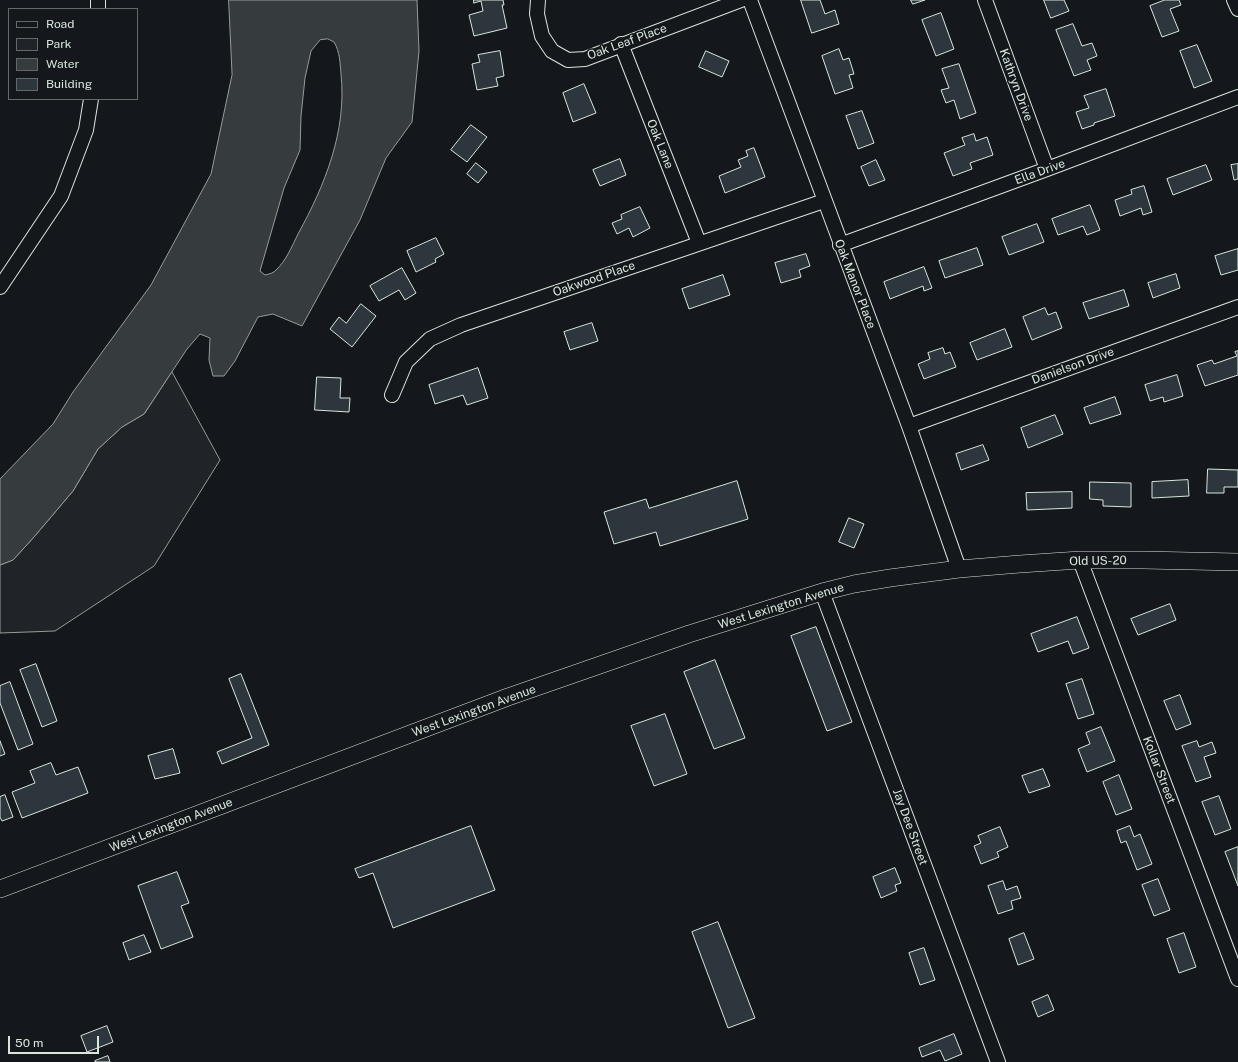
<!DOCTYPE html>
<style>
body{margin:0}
#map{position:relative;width:1238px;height:1062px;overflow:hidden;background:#14181c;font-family:"Public Sans",sans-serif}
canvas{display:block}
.legend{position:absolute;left:8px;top:8px;width:130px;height:92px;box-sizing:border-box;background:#14181c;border:1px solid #626a69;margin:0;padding:5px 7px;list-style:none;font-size:12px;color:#d8e6dc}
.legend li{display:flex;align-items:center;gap:8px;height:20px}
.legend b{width:20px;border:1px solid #626a69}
.scale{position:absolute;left:8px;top:1036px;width:91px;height:18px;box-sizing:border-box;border:2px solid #d8e6dc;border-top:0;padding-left:5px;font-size:12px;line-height:14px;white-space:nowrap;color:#d8e6dc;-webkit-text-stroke:3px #14181c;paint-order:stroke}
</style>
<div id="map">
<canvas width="1238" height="1062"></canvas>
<ul class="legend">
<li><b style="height:5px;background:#14181c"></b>Road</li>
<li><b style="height:11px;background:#202428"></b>Park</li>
<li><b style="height:11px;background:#363b3e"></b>Water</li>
<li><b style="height:11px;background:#2c363c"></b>Building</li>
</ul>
<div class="scale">50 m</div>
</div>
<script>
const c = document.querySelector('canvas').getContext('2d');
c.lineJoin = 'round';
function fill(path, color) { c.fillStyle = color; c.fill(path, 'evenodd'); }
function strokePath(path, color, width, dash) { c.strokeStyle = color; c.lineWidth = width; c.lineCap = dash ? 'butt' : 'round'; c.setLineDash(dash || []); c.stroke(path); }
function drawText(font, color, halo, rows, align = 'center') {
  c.font = font + ' "Public Sans",sans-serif'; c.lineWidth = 3; c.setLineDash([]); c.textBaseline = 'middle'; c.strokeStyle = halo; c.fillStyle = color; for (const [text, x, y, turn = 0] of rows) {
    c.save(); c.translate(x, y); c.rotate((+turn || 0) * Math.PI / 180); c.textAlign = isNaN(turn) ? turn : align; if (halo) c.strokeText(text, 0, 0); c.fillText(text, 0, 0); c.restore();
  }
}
const green = new Path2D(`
 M 172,372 L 220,460 L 154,566 L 55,631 L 0,633 L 0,565 L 13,560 L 34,537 L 73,491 L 98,449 L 122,427 L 144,414 Z`);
const water = new Path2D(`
 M 229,0 L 417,0 L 419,51 L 412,122 L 386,158 L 360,220 L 302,326 L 273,314 L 258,317 L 235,361 L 224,376 L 213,376 L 209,360 L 210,338 L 200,334 L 187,349 L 144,414 L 122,427 L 98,449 L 73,491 L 34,537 L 13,560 L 0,565 L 0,479 L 53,424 L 73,392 L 151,285 L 211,174 L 232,75 ZM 328,39 L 334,42 C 340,52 340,63 341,74 C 347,131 325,185 298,234 C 292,246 286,261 276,270 C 274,273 269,274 265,275 L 260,271 L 284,188 L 300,150 L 301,116 L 305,78 L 311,51 L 320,40 Z`);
const building = new Path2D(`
 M 474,0 L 503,0 L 504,5 L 502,5 L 507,28 L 474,36 L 469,15 L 483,11 L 481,1 L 474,3 Z
 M 801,0 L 820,0 L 825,14 L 835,10 L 839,24 L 812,33 Z
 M 911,0 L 925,0 L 913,4 Z
 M 1044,0 L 1064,0 L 1069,11 L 1051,18 Z
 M 1165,0 L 1179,0 L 1181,5 L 1170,9 L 1179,31 L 1162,37 L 1150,6 Z
 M 941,13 L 954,49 L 936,56 L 922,20 Z
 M 1073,24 L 1082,46 L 1092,43 L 1097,56 L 1087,60 L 1091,70 L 1074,76 L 1056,30 Z
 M 1197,45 L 1212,81 L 1194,88 L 1180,51 Z
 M 839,49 L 843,60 L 849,58 L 854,74 L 849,75 L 853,88 L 835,94 L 822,56 Z
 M 500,51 L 504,76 L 496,78 L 498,86 L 477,90 L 472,64 L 480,62 L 478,55 Z
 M 706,51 L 729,61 L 722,77 L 699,67 Z
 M 959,64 L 976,113 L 960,119 L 954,100 L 946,103 L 941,90 L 949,88 L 942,69 Z
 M 584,84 L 596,113 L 573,122 L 563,93 Z
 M 1106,89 L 1115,116 L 1094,123 L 1094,125 L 1082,129 L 1076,112 L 1089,108 L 1084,96 Z
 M 862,111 L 874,143 L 858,149 L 846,116 Z
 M 471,125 L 487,137 L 467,162 L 451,150 Z
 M 974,134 L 976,141 L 987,137 L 993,155 L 970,163 L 972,169 L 953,176 L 944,153 L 965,145 L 962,138 Z
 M 754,148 L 765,177 L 725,193 L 719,176 L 741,167 L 738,160 L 748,156 L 746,151 Z
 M 620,159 L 626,175 L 600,186 L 593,170 Z
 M 876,160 L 885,180 L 869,186 L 861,167 Z
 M 476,163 L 487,172 L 478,183 L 467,174 Z
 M 1238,164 L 1238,179 L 1234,180 L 1231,165 Z
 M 1206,165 L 1212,180 L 1173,195 L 1167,179 Z
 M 1144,186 L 1152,212 L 1143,215 L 1141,208 L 1120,216 L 1115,200 L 1132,194 L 1131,190 Z
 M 1090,205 L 1100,230 L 1087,235 L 1083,226 L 1058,235 L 1052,219 Z
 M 640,207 L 650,228 L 633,237 L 629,228 L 617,234 L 612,223 L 622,219 L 621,215 Z
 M 1037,224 L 1044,242 L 1009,255 L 1002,237 Z
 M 436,238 L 444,254 L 435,259 L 436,262 L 416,272 L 407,251 Z
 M 977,248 L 983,265 L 945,278 L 939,261 Z
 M 1238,249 L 1238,270 L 1221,275 L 1215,256 Z
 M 806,254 L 810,266 L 799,270 L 801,277 L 781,283 L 775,263 Z
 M 924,267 L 932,288 L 924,291 L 923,286 L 890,299 L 884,282 Z
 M 402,268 L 416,293 L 405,300 L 399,290 L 379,301 L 370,286 Z
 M 1176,274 L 1180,288 L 1153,298 L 1148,283 Z
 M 723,275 L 730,295 L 689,309 L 682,289 Z
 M 1124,290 L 1129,306 L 1089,319 L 1083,303 Z
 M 361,304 L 376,316 L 352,347 L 330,329 L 339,317 L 346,323 Z
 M 1045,308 L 1048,315 L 1056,312 L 1062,328 L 1032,340 L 1023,317 Z
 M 592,323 L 598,341 L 570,350 L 564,332 Z
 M 1005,329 L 1012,347 L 977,360 L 970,343 Z
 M 943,348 L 945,354 L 950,352 L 956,367 L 924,379 L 918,364 L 930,359 L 928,353 Z
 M 1238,351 L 1238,375 L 1205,386 L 1197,365 L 1212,360 L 1214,364 L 1237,356 L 1235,352 Z
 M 478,368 L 488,398 L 467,405 L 463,395 L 435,404 L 429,385 Z
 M 1177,375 L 1183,396 L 1164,402 L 1163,397 L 1150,401 L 1145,385 Z
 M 317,377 L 341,378 L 340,398 L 350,398 L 349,412 L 315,410 Z
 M 1115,397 L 1121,414 L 1090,424 L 1084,408 Z
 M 1055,415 L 1063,434 L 1028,448 L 1021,428 Z
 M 983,445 L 989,460 L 961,470 L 956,454 Z
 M 1208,469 L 1238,470 L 1238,487 L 1224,487 L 1224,493 L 1207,493 Z
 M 1188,480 L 1189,496 L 1152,498 L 1152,482 Z
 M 737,481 L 748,519 L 660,546 L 656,532 L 614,544 L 604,512 L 646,499 L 649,508 Z
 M 1090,482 L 1131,483 L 1131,507 L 1103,506 L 1103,500 L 1090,499 Z
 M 1072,492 L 1072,508 L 1027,510 L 1026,493 Z
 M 849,518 L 864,524 L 854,548 L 839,542 Z
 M 1170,604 L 1176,620 L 1138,635 L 1131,619 Z
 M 1077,617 L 1089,648 L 1073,654 L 1068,641 L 1038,652 L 1031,634 Z
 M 816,627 L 852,722 L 827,731 L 791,636 Z
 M 715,660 L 745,738 L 714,749 L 684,672 Z
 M 36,664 L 57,721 L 42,727 L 20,670 Z
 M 241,674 L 269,745 L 222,764 L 217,752 L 252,738 L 229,679 Z
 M 1082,679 L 1094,714 L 1078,719 L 1066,684 Z
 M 10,682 L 33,744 L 18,750 L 0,703 L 0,686 Z
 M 1180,695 L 1191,724 L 1176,730 L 1164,701 Z
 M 665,714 L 687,774 L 654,786 L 631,726 Z
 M 1101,727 L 1115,761 L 1087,772 L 1078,749 L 1090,744 L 1086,733 Z
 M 0,741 L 5,754 L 0,756 Z
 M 1197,741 L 1199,747 L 1212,742 L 1216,753 L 1204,757 L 1211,777 L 1196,782 L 1182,746 Z
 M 173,749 L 180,773 L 155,779 L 148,756 Z
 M 51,763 L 56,775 L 78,767 L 88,793 L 22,818 L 12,792 L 35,783 L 30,771 Z
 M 1043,769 L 1050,786 L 1029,793 L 1022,776 Z
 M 1119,775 L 1132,809 L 1116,815 L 1103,782 Z
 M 5,795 L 13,817 L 2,821 L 0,817 L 0,797 Z
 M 1219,796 L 1231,829 L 1215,835 L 1202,802 Z
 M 471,826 L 495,890 L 393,928 L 373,873 L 359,878 L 355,869 Z
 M 1130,826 L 1134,837 L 1140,834 L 1152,864 L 1137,870 L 1126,841 L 1121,843 L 1117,831 Z
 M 1000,827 L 1008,847 L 997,852 L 999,857 L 981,864 L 974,846 L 981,843 L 978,836 Z
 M 1238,847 L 1238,886 L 1225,852 Z
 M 895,868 L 901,883 L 895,885 L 897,891 L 881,898 L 873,877 Z
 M 177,872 L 189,903 L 181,906 L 193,937 L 161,949 L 138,886 Z
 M 1158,879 L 1170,910 L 1154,916 L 1142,885 Z
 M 1003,881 L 1006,890 L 1017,886 L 1021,898 L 1011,901 L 1013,909 L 998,914 L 988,886 Z
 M 718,922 L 755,1018 L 728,1028 L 692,932 Z
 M 1024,933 L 1034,959 L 1018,965 L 1009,939 Z
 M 1184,933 L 1196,967 L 1179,973 L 1167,939 Z
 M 144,935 L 151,952 L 129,960 L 123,943 Z
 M 924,948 L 935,980 L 920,985 L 909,953 Z
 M 1048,995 L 1054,1010 L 1038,1017 L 1032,1002 Z
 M 107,1026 L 113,1042 L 87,1052 L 81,1036 Z
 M 954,1034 L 962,1054 L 945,1061 L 940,1050 L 922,1057 L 919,1048 Z
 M 108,1056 L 110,1062 L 95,1062 L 95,1061 Z`);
const minor = new Path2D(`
 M 98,0 L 98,9
 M 538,0 L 537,14 L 542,36 L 552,51 L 568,60 L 585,59 L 741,0
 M 750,0 L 909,426 L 959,569
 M 985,0 L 1047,169
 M 1234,0 L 1238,9
 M 621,44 L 699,243
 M 840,245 L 1047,169 L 1238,97
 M 0,287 L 61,196 L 86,130 L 91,99
 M 392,395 L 406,362 L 430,339 L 461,325 L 824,201
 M 909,426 L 1238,307
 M 1080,560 L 1238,979
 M 822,592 L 998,1062`);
const major = new Path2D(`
 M 0,889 L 508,697 L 689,634 L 822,592 L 854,584 L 890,578 L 959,569 L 1020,564 L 1080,560 L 1143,560 L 1238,562`);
const streetNames = [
 ["Oak Leaf Place",627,42,-20],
 ["Kathryn Drive",1016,85,70],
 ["Oak Lane",660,144,68],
 ["Ella Drive",1040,172,-20],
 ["Oakwood Place",594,279,-19],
 ["Oak Manor Place",855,284,69],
 ["Danielson Drive",1073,366,-20],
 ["Old US-20",1098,561,-1],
 ["West Lexington Avenue",781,606,-17],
 ["West Lexington Avenue",474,711,-20],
 ["Kollar Street",1159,770,69],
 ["West Lexington Avenue",171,825,-21],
 ["Jay Dee Street",910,827,70]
];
fill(green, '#202428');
strokePath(green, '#939e99', 1);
fill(water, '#363b3e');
strokePath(water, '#939e99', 1);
fill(building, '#2c363c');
strokePath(building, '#d8e6dc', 1);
strokePath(minor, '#d8e6dc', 16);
strokePath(major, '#d8e6dc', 18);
strokePath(minor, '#14181c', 14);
strokePath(major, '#14181c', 17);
drawText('12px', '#d8e6dc', '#14181c', streetNames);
</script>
